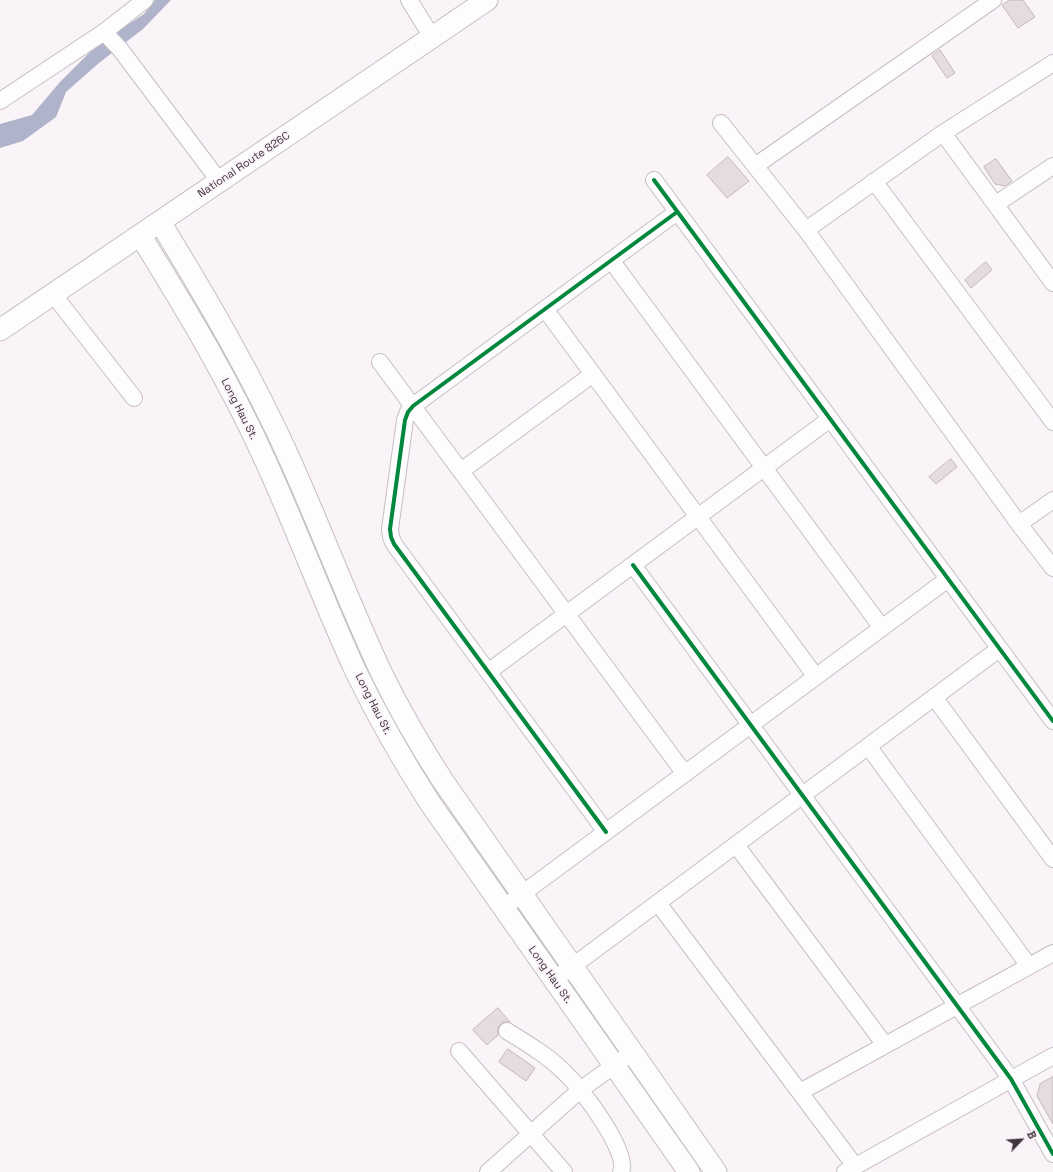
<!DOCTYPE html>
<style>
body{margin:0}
#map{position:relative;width:1053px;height:1172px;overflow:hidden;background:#faf4f9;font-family:"Space Grotesk",sans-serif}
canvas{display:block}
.north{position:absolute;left:1001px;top:1120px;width:40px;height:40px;-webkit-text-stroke:3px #fcf2fa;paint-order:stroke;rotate:65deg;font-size:11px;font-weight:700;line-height:16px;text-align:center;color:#3e343c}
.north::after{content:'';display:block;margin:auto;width:14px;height:18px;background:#3e343c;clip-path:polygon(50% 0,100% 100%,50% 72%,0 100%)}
</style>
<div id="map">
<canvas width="1053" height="1172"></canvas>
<div class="north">B</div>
</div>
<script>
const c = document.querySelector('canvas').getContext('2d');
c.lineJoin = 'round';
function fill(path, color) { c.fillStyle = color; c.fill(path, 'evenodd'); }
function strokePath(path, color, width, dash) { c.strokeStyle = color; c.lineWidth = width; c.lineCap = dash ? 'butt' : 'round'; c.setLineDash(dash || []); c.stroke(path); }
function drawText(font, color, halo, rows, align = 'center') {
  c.font = font + ' "Space Grotesk",sans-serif'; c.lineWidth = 3; c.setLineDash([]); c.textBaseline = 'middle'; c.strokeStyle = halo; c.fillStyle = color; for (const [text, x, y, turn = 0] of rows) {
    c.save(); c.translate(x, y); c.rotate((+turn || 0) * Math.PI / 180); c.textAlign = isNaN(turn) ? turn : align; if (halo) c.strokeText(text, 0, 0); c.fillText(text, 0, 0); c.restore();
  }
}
const water = new Path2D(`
 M 155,0 L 171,0 L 143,29 L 99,63 L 66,92 L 56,117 L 23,141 L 0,148 L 0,124 L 32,115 L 60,82 L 98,44 L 144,14 Z`);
const building = new Path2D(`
 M 1010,0 L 1023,0 L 1035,17 L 1018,28 L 1002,5 Z
 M 940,50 L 955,73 L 947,78 L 932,56 Z
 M 728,157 L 749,181 L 727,198 L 707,175 Z
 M 996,159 L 1012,181 L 1005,186 L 995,184 L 984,167 Z
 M 986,262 L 992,270 L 971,288 L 965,280 Z
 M 951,459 L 957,467 L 936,484 L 929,477 Z
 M 498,1008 L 510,1022 L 503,1022 L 499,1026 L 498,1030 L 498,1035 L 487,1045 L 473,1030 Z
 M 508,1049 L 535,1068 L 526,1081 L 499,1062 Z
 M 1053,1077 L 1053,1124 L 1037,1096 L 1040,1084 Z`);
const minor = new Path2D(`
 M 409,0 L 432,37
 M 104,32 L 120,49 L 220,182
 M 0,101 L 104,32 L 145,0
 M 721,123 L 806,230 L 943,133 L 1053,63
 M 943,133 L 1053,283
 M 755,166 L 993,0
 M 654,180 L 1053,721
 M 874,181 L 1053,422
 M 996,204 L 1053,166
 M 806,230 L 1019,524 L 1053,568
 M 611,260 L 882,628
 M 53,294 L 134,398
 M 545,309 L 816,677
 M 380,362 L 685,774
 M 461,471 L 593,374
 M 1019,524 L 1053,500
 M 633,565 L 1011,1079 L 1053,1154
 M 488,672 L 830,419
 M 934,697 L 1053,859
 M 868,746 L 1029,966
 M 606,832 L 394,544 L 391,537 L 390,529 L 405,420 L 408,412 L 413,406 L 677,212
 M 736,845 L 885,1045
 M 658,903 L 855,1166
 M 503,908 L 948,579
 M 554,980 L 999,649
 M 507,1031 C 528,1044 550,1057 567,1075 C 582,1089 630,1153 621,1172
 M 459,1051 L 564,1172
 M 800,1092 L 1053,953
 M 488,1172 L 580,1090 L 623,1059
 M 845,1172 L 1053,1056`);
const major = new Path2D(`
 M 160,222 C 207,299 253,377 290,460 C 322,531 349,604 382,674 C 400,711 421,747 443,781 L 716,1172
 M 140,235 C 186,309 231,384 266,462 C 298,532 324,603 356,672 C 378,717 403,761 430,803 L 689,1172
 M 0,330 L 487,0`);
const cycleway = new Path2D(`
 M 654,180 L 1053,721
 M 633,565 L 1011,1079 L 1053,1154
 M 606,832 L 394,544 L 391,537 L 390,529 L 405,420 L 408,412 L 413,406 L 677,212`);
const streetNames = [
 ["National Route 826C",244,165,-34],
 ["Long Hau St.",239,409,63],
 ["Long Hau St.",373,704,63],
 ["Long Hau St.",550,975,55]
];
fill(water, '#b0b4cb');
fill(building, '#e5dce0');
strokePath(building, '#c0b8bb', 1);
strokePath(minor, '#c5bec4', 18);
strokePath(major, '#c5bec4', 23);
strokePath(minor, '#fefdfe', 16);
strokePath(major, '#fefdfe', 21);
strokePath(cycleway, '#00873e', 4);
drawText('11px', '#3e343c', '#fcf2fa', streetNames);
</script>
